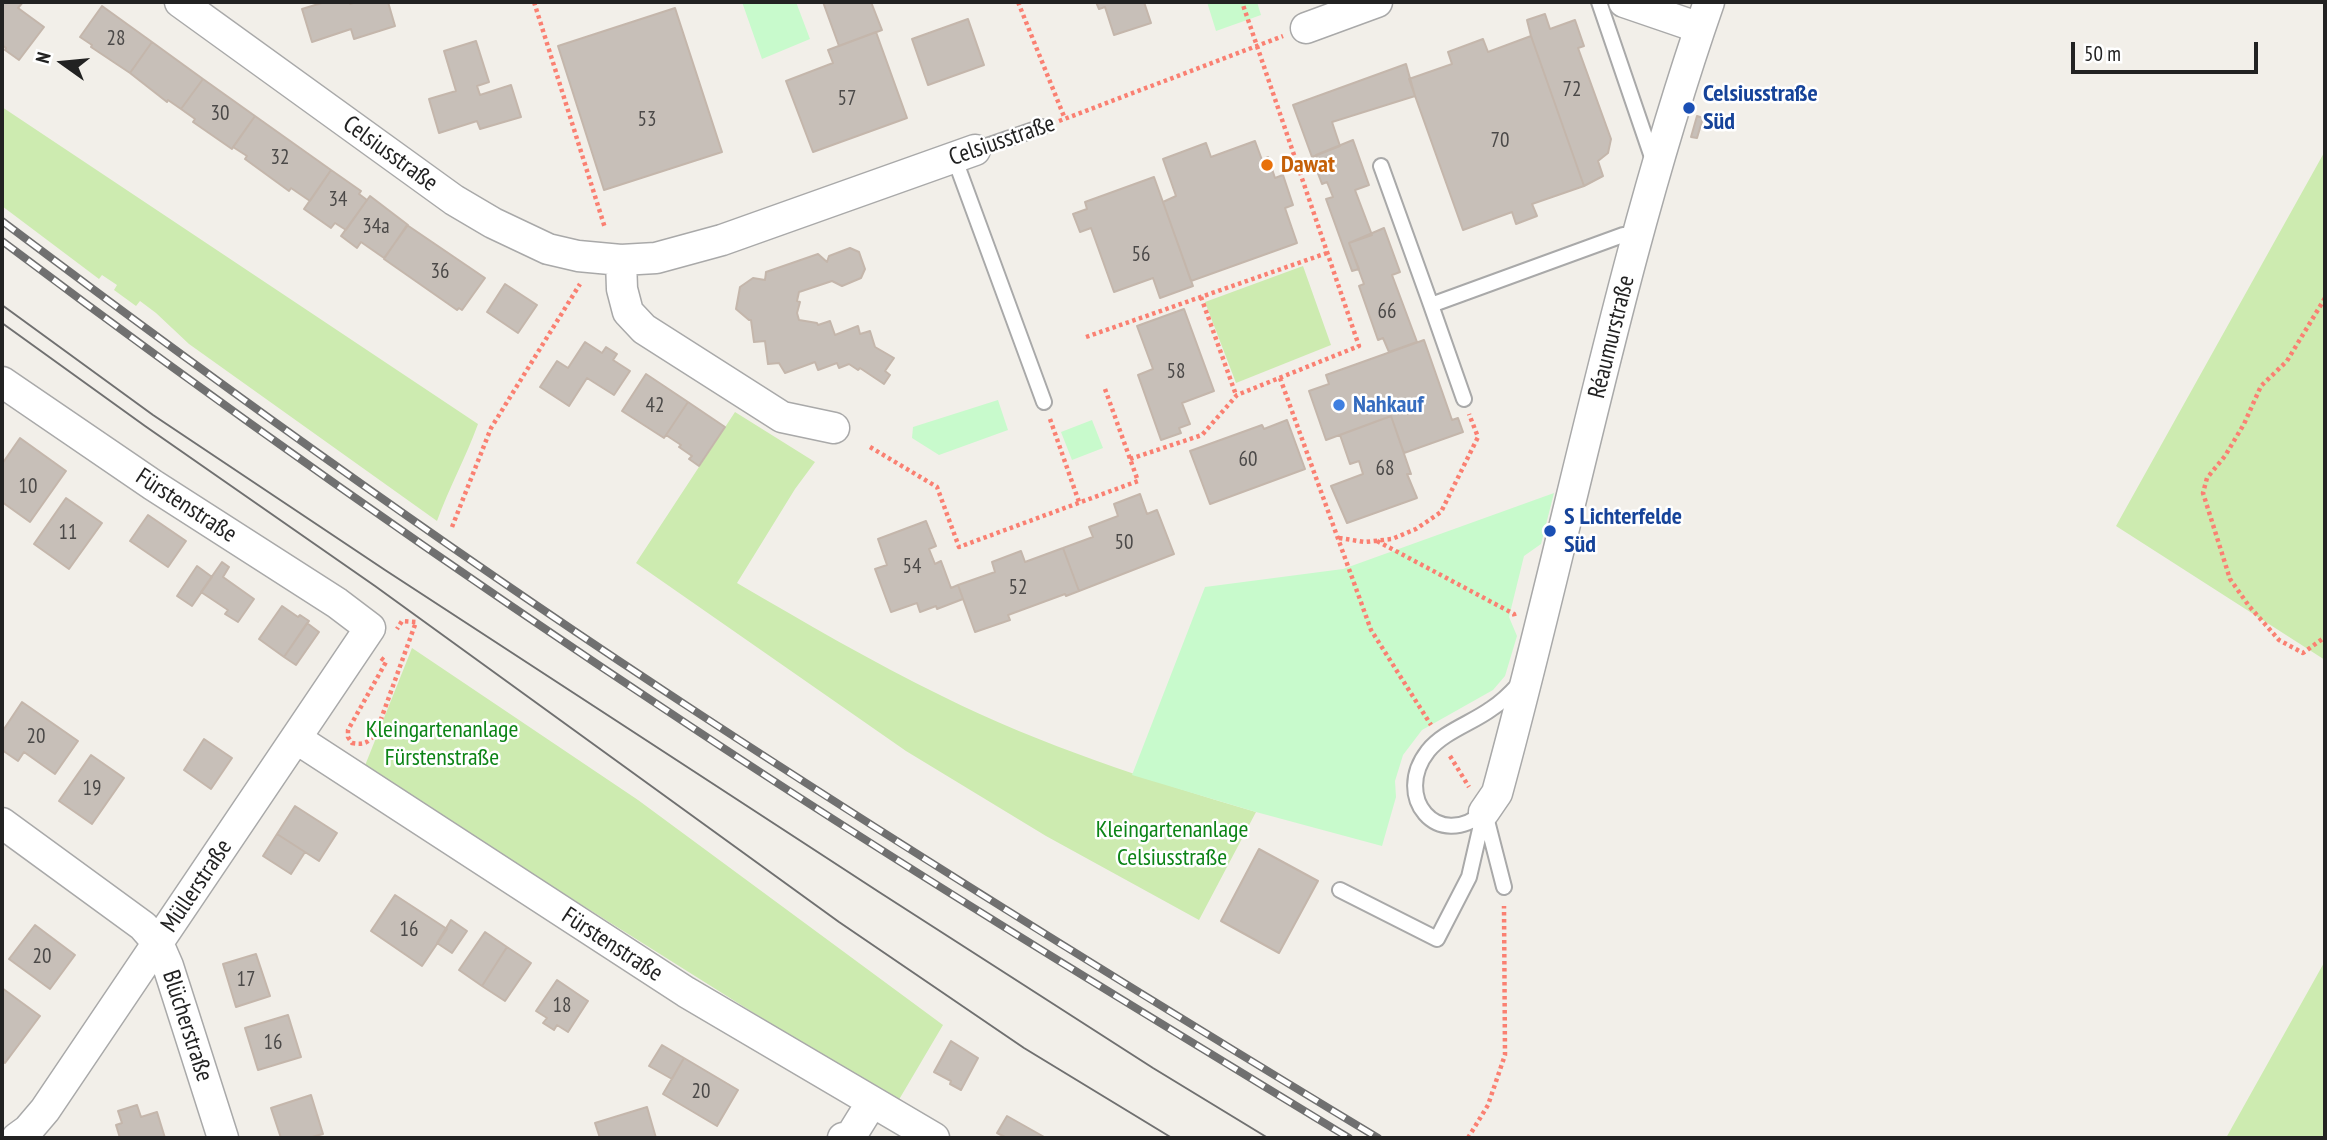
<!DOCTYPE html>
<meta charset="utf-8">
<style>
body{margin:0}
#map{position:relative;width:2327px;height:1140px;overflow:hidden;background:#f2efe9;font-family:"PT Sans Narrow",sans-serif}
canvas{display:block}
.frame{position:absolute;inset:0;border:4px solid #222;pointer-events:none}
.north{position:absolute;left:28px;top:28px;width:70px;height:70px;-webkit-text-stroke:5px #fff;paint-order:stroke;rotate:285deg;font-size:19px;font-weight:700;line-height:28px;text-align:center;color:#222}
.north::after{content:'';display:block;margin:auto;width:24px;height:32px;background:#222;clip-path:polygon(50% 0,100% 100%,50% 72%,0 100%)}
.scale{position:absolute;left:2071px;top:42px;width:187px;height:32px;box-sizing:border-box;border:4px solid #222;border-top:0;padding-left:9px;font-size:21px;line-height:24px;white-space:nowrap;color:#222;-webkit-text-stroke:5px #fff;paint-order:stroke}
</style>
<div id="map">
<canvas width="2327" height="1140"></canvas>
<div class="frame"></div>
<div class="north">N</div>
<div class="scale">50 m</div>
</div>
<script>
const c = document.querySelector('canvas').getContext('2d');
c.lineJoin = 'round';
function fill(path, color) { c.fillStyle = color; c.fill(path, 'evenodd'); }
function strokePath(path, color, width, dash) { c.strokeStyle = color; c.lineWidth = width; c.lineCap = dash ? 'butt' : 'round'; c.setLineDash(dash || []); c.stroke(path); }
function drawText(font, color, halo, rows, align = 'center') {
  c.font = font + ' "PT Sans Narrow",sans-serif'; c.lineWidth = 5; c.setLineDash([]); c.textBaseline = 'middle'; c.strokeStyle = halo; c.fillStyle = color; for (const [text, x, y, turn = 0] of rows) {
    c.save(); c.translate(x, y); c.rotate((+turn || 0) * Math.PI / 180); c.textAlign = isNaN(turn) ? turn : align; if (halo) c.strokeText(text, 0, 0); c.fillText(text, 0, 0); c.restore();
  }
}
const grass = new Path2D(`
 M 2,107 L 478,424 C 466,457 449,488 437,521 L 189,344 L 156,313 L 140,301 L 136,306 L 114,290 L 117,285 L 102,275 L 99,279 L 2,206 Z
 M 2325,151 L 2325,660 L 2116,526 Z
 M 1303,266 L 1331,345 L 1236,383 L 1205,302 Z
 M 735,412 L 815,462 L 795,489 L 737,583 C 804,622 872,662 942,696 C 1042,746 1149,780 1256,812 L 1199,920 L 1046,836 L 906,751 L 636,563 Z
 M 412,648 L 638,800 L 943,1025 L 897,1103 L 364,768 Z
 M 2325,961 L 2325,1138 L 2226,1138 Z`);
const park = new Path2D(`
 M 742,2 L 796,2 L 810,39 L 762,59 Z
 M 1207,2 L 1257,2 L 1261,15 L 1216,31 Z
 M 998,400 L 1008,430 L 939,455 L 912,438 L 913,427 Z
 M 1092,420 L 1103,448 L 1072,460 L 1061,432 Z
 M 1554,493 L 1541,544 L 1524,556 L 1509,617 L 1517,636 L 1505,676 L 1493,690 L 1422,730 L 1403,755 L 1395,781 L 1396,797 L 1382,846 L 1256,812 L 1132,775 L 1205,587 L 1343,569 Z`);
const building = new Path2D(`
 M 2,2 L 23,2 L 18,8 L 44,27 L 19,60 L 5,50 L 6,48 L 2,45 Z
 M 325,2 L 350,2 L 350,4 L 357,2 L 388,2 L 395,26 L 354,39 L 351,29 L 312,42 L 302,9 Z
 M 823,2 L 871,2 L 882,30 L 839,46 Z
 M 1096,2 L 1144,2 L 1151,23 L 1114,35 L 1105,7 L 1099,9 Z
 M 102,6 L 152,42 L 130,73 L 91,47 L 92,45 L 80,37 Z
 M 675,8 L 722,152 L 604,190 L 558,46 Z
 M 1545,14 L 1550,29 L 1575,20 L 1584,46 L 1578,48 L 1611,139 L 1608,153 L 1598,161 L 1603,176 L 1584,186 L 1531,36 L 1527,20 Z
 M 968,19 L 984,65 L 928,85 L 912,39 Z
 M 876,32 L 907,118 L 813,152 L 786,81 L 833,63 L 828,50 Z
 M 1531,36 L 1584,186 L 1532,204 L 1537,216 L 1516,224 L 1512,212 L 1463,230 L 1409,79 L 1452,64 L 1448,52 L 1483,39 L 1488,52 Z
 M 476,41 L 489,82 L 477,86 L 480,95 L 511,85 L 521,117 L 480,129 L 477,121 L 439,133 L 429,99 L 456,91 L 444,51 Z
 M 152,42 L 203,79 L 181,109 L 168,100 L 167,102 L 130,73 Z
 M 1406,64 L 1415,96 L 1332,122 L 1340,146 L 1312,157 L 1293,105 Z
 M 203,79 L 255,116 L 232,149 L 193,122 L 195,119 L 181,109 Z
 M 255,116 L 331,170 L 310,201 L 291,188 L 289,191 L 245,159 L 247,156 L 233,147 Z
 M 1697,116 L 1703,118 L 1697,138 L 1691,137 Z
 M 1353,140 L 1369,185 L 1355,190 L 1372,235 L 1349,243 L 1359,269 L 1352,271 L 1326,199 L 1333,197 L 1327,182 L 1322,184 L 1314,163 L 1318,162 L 1316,155 Z
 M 1255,141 L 1262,160 L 1268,157 L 1275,178 L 1283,175 L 1293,205 L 1285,208 L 1297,243 L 1191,281 L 1163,202 L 1176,196 L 1163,159 L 1206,143 L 1211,157 Z
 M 331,170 L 361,191 L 359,194 L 367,200 L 346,230 L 335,223 L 331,228 L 304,209 Z
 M 1154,177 L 1193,286 L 1160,298 L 1153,278 L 1114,292 L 1091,228 L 1080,232 L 1073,214 L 1087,209 L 1085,202 Z
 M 370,196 L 408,225 L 384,258 L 361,242 L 357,248 L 341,236 Z
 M 407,225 L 485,278 L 462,310 L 459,308 L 457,310 L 384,259 Z
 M 1384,228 L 1400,272 L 1392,275 L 1417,342 L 1389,352 L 1383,338 L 1378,340 L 1359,286 L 1364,284 L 1349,243 Z
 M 850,248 L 859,252 L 865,269 L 861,278 L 842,286 L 832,281 L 799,292 L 797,301 L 800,302 L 797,313 L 799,320 L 817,323 L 818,325 L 830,321 L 835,335 L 858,326 L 860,334 L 870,331 L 875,347 L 894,358 L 885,371 L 890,375 L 884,384 L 860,368 L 858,370 L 849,364 L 839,368 L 837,363 L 818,370 L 815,362 L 785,373 L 779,363 L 768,364 L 765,341 L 754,342 L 751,320 L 749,320 L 736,309 L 740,287 L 753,278 L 765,280 L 766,272 L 818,254 L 827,262 L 829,256 Z
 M 505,284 L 537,305 L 518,333 L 487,312 Z
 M 1184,309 L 1214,391 L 1182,403 L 1190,424 L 1179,428 L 1181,433 L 1161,440 L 1138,375 L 1153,369 L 1137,326 Z
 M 1424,340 L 1452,420 L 1458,418 L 1463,432 L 1404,453 L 1391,416 L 1326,440 L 1309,391 L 1329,384 L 1326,375 Z
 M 585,342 L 602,353 L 606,347 L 617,354 L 613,360 L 630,371 L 614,395 L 587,378 L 569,406 L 540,387 L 557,361 L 568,368 Z
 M 646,374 L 688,402 L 664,438 L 622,411 Z
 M 688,402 L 725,427 L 699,466 L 689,459 L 692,456 L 679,447 L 681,445 L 666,435 Z
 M 1391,416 L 1411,474 L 1407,474 L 1417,498 L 1347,523 L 1331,486 L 1363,474 L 1359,461 L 1350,464 L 1340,435 Z
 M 1287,420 L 1305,469 L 1210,504 L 1190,451 L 1262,425 L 1264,429 Z
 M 20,438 L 66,471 L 30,522 L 2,502 L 2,464 Z
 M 1140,494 L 1147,514 L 1157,510 L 1174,554 L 1079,591 L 1063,548 L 1093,537 L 1089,527 L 1118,516 L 1114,504 Z
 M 66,498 L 102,523 L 69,569 L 34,544 Z
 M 148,515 L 186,541 L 168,567 L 130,541 Z
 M 926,521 L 936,546 L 929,549 L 935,564 L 941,561 L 951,588 L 958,585 L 963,599 L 937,609 L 936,606 L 920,612 L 917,603 L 891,612 L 875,569 L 887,565 L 878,539 Z
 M 1063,548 L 1079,591 L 1066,596 L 1065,594 L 1008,615 L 1010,620 L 975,632 L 958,585 L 995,572 L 992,562 L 1021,551 L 1025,562 Z
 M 222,562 L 229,567 L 223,577 L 254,599 L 238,622 L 225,614 L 228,610 L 201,592 Z
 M 197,566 L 212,577 L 192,606 L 177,596 Z
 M 282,606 L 298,617 L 300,615 L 309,621 L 284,657 L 259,639 Z
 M 307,623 L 319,632 L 296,665 L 284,657 Z
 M 22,702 L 78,741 L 55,774 L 24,752 L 18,761 L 2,750 L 2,732 Z
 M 204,739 L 232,758 L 211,789 L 184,770 Z
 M 91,755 L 124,778 L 92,824 L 59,801 Z
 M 295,806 L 337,833 L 319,861 L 277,834 Z
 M 277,834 L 305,852 L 291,874 L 263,856 Z
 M 1259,849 L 1318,881 L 1279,953 L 1221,921 Z
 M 395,895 L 447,929 L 422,966 L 371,931 Z
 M 451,920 L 467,931 L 452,953 L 437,943 Z
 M 35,925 L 75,955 L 50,989 L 9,959 Z
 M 485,932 L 507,947 L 482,986 L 459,970 Z
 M 507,947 L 531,963 L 505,1001 L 482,986 Z
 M 256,954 L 270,996 L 236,1007 L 223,964 Z
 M 557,980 L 588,1001 L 568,1032 L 557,1025 L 554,1030 L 543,1023 L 547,1018 L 536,1011 Z
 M 2,988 L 40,1016 L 5,1063 L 2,1060 Z
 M 288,1015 L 301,1057 L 258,1070 L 245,1028 Z
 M 951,1041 L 978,1058 L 961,1090 L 950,1084 L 951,1081 L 934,1072 Z
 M 662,1045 L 684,1058 L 672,1079 L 649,1066 Z
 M 684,1058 L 738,1090 L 717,1126 L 663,1094 Z
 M 311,1095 L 323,1134 L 308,1138 L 281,1138 L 271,1108 Z
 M 137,1105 L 141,1117 L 157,1112 L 165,1138 L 120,1138 L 116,1125 L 122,1123 L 118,1111 Z
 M 647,1107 L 656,1138 L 600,1138 L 595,1123 Z
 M 1007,1116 L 1046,1138 L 1007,1138 L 997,1133 Z`);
const path = new Path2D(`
 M 534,2 L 605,228
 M 1018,2 L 1065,119
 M 1059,121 L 1283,36
 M 1201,297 L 1236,395
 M 2325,298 L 2287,361 L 2261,386 L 2244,424 L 2225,456 L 2207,478 L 2203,493 L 2230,579 L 2249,606 L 2279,640 L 2303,653 L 2325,637
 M 1086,337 L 1327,253
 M 1280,378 L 1371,630 L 1431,725
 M 1050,419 L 1079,502
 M 870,447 L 937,487 L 959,547 L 1138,481 L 1105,389
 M 1130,459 L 1202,435 L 1237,395 L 1359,346 L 1242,2
 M 452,527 L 491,428 L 580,284
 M 1339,538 L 1365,542 L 1392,539 L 1416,529 L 1441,512 L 1478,437 L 1469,414
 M 1377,541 L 1514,614 L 1515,618
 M 381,658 L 386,662 L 348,730 L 348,737 L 352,743 C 364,745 368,743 376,733 L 416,622 L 402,621 L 397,629
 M 1450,756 L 1469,787
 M 1468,1138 L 1488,1105 L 1505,1055 L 1504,906`);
const lane = new Path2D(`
 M 1599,2 L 1654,163
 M 975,150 L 1042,127
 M 954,157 L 1044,402
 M 1381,166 L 1431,305
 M 1464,399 L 1431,305 L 1623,235 L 1638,237
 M 1484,812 C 1438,852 1392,797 1428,751 C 1443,732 1472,723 1491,709 C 1502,702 1511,693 1519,684
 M 1485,813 L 1504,887
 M 1340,890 L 1437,939 L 1469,877 L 1484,812`);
const street = new Path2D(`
 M 180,2 L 454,200 L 493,223 L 548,249 L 578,256 L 621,260 L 656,258 L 722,240 L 975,150
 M 1624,2 L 1700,28
 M 1306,28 L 1377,2
 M 621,260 L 622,289 L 628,312 L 644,329 L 782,417 L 834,428
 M 2,382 L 153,485 L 337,603 L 370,628 L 45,1110 L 28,1130 L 17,1138
 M 297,739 L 686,992 L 934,1138
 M 1484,812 L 1497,793 C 1569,530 1619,260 1709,2
 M 2,823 L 143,926 L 158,943 L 168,966 L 223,1138
 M 843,1138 L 851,1136 L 872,1102`);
const tram = new Path2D(`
 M 2,305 L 153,415 L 385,570 L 879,892 L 1153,1068 L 1268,1138
 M 2,323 L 145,426 L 375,586 L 839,922 L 1024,1048 L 1172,1138`);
const rail = new Path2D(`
 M 2,221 C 230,393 462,559 701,715 C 924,861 1150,1000 1378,1138
 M 2,241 C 225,409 454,570 687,724 C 904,868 1127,1003 1349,1138`);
const markers = [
 [1689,108,7,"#1a4fb4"],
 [1267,165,7,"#e8710a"],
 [1339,405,7,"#3f7fe0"],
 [1550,531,7,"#1a4fb4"]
];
const numberNames = [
 ["28",116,39],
 ["72",1572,90],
 ["57",847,99],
 ["30",220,114],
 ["53",647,120],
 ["70",1500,141],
 ["32",280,158],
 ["34",338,200],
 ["34a",376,227],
 ["56",1141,255],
 ["36",440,272],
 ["66",1387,312],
 ["58",1176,372],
 ["42",655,406],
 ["60",1248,460],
 ["68",1385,469],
 ["10",28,487],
 ["11",68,533],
 ["50",1124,543],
 ["54",912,567],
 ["52",1018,588],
 ["20",36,737],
 ["19",92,789],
 ["16",409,930],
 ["20",42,957],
 ["17",246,980],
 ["18",562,1006],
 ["16",273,1043],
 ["20",701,1092]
];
const transitNames = [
 ["Celsiusstraße",1703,94],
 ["Süd",1703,122],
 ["S Lichterfelde",1564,517],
 ["Süd",1564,545]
];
const streetNames = [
 ["Celsiusstraße",1002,141,-19],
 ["Celsiusstraße",390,154,36],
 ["Réaumurstraße",1612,337,-76],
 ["Fürstenstraße",186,506,33],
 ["Müllerstraße",197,886,-56],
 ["Fürstenstraße",612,945,33],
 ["Blücherstraße",187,1026,72]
];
const foodNames = [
 ["Dawat",1281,165]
];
const shopNames = [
 ["Nahkauf",1353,405]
];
const parkNames = [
 ["Kleingartenanlage",442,730],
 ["Fürstenstraße",442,758],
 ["Kleingartenanlage",1172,830],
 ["Celsiusstraße",1172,858]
];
fill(grass, '#cdebb0');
fill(park, '#c8facc');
fill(building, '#c7bfb8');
strokePath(building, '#c4b6ab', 2);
strokePath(lane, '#a9a9a9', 18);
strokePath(street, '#a9a9a9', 33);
strokePath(path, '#fa8072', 4.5, [3.5, 3.5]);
strokePath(lane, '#fff', 14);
strokePath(street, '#fff', 30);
strokePath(tram, '#707070', 2);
strokePath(rail, '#707070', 8);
strokePath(rail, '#fff', 5, [16]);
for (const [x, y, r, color] of markers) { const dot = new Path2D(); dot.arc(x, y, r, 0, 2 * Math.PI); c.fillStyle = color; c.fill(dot); strokePath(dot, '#fff', 2.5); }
drawText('21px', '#4b4948', null, numberNames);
drawText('bold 24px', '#164399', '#fff', transitNames, 'left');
drawText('24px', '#222', '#fff', streetNames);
drawText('bold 24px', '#c56008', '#fff', foodNames, 'left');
drawText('bold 24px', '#366cbe', '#fff', shopNames, 'left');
drawText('24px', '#0c8416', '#fff', parkNames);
</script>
